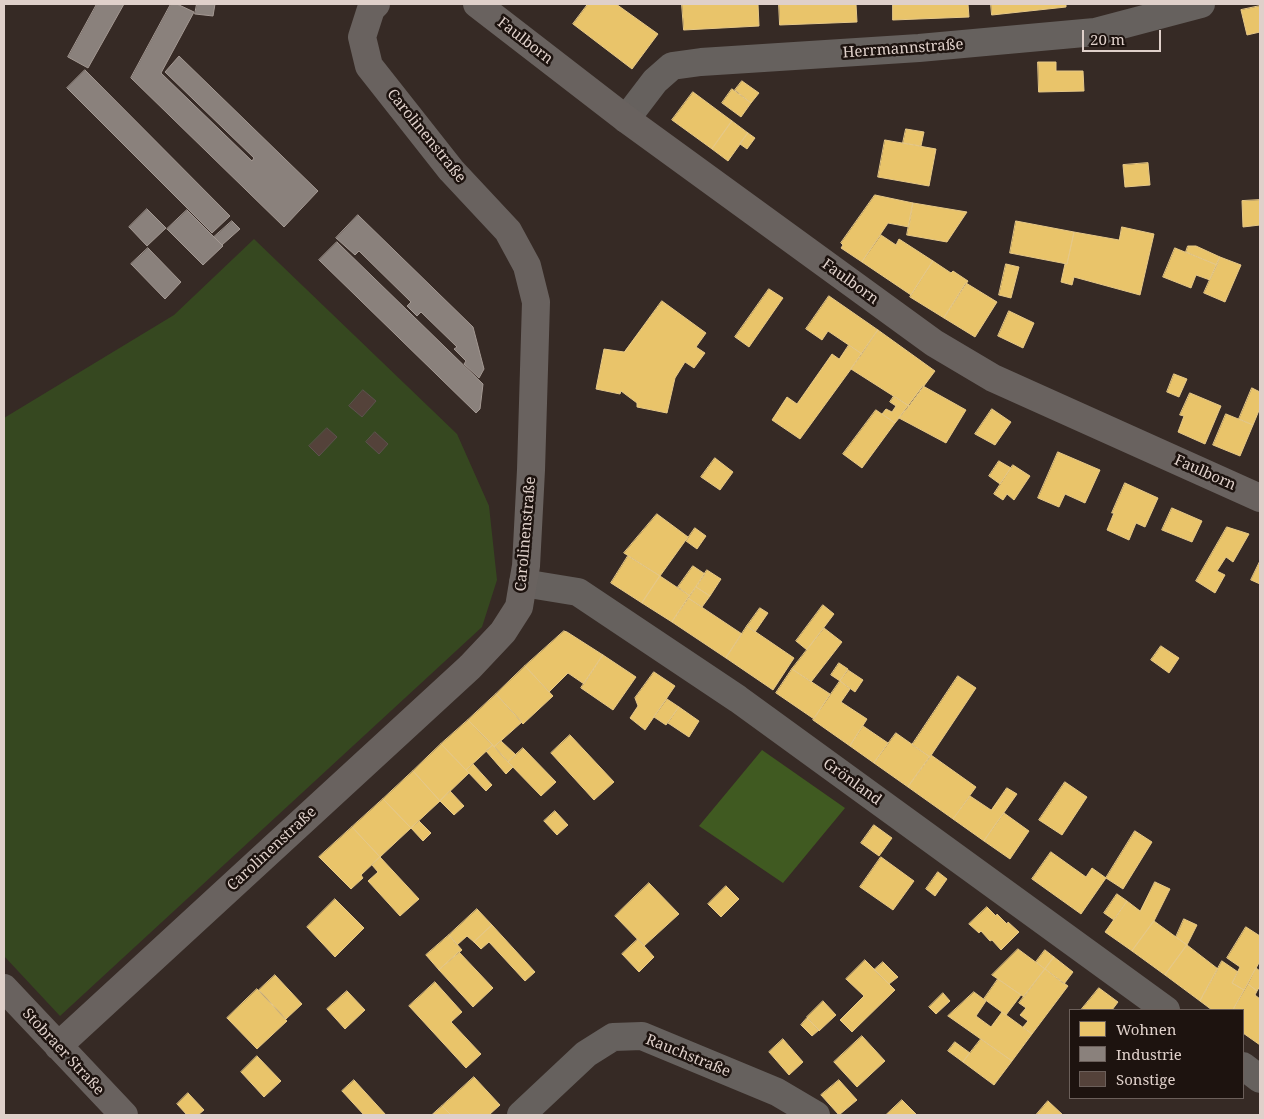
<!DOCTYPE html>
<meta charset="utf-8">
<style>
body{margin:0}
#map{position:relative;width:1264px;height:1119px;overflow:hidden;background:#362a25;font-family:"Noto Serif",serif}
canvas{display:block}
.frame{position:absolute;inset:0;border:5px solid #dfd0ca;pointer-events:none}
.legend{position:absolute;left:1069px;top:1009px;width:175px;height:90px;box-sizing:border-box;background:#1d130f;border:1px solid #6b5f5a;margin:0;padding:6px 9px;list-style:none;font-size:15px;color:#dfd0ca}
.legend li{display:flex;align-items:center;gap:10px;height:25px}
.legend b{width:25px;border:1px solid #6b5f5a}
.scale{position:absolute;left:1082px;top:30px;width:79px;height:22px;box-sizing:border-box;border:2px solid #dfd0ca;border-top:0;padding-left:6px;font-size:15px;line-height:18px;white-space:nowrap;color:#dfd0ca;-webkit-text-stroke:4px #1d130f;paint-order:stroke}
</style>
<div id="map">
<canvas width="1264" height="1119"></canvas>
<div class="frame"></div>
<ul class="legend">
<li><b style="height:14px;background:#e9c46a"></b>Wohnen</li>
<li><b style="height:14px;background:#8a817c"></b>Industrie</li>
<li><b style="height:14px;background:#54423a"></b>Sonstige</li>
</ul>
<div class="scale">20 m</div>
</div>
<script>
const c = document.querySelector('canvas').getContext('2d');
c.lineJoin = 'round';
function fill(path, color) { c.fillStyle = color; c.fill(path, 'evenodd'); }
function strokePath(path, color, width, dash) { c.strokeStyle = color; c.lineWidth = width; c.lineCap = dash ? 'butt' : 'round'; c.setLineDash(dash || []); c.stroke(path); }
function drawText(font, color, halo, rows, align = 'center') {
  c.font = font + ' "Noto Serif",serif'; c.lineWidth = 5; c.setLineDash([]); c.textBaseline = 'middle'; c.strokeStyle = halo; c.fillStyle = color; for (const [text, x, y, turn = 0] of rows) {
    c.save(); c.translate(x, y); c.rotate((+turn || 0) * Math.PI / 180); c.textAlign = isNaN(turn) ? turn : align; if (halo) c.strokeText(text, 0, 0); c.fillText(text, 0, 0); c.restore();
  }
}
const green = new Path2D(`
 M 254,239 L 457,434 L 489,506 L 497,580 L 482,627 L 60,1016 L 4,956 L 4,418 L 174,315 Z`);
const forest = new Path2D(`
 M 762,750 L 845,808 L 783,883 L 699,826 Z`);
const homes = new Path2D(`
 M 588,4 L 616,4 L 658,34 L 632,69 L 573,24 Z
 M 682,4 L 758,4 L 759,26 L 684,30 Z
 M 779,4 L 856,4 L 857,22 L 780,25 Z
 M 893,4 L 968,4 L 969,17 L 893,20 Z
 M 991,4 L 1066,4 L 1066,7 L 992,15 Z
 M 1260,6 L 1260,32 L 1247,35 L 1241,10 Z
 M 1038,62 L 1056,62 L 1056,71 L 1083,71 L 1084,91 L 1039,92 Z
 M 742,81 L 759,93 L 751,103 L 735,90 Z
 M 732,89 L 751,103 L 741,117 L 722,103 Z
 M 693,92 L 732,121 L 712,149 L 672,120 Z
 M 732,121 L 748,133 L 728,161 L 712,149 Z
 M 906,129 L 924,132 L 921,146 L 903,143 Z
 M 748,133 L 755,138 L 747,149 L 740,144 Z
 M 885,140 L 936,149 L 929,186 L 878,177 Z
 M 1148,163 L 1150,185 L 1125,187 L 1123,165 Z
 M 875,195 L 913,203 L 909,227 L 888,223 L 862,262 L 841,248 L 843,245 L 841,243 Z
 M 1260,200 L 1260,225 L 1243,227 L 1242,201 Z
 M 913,203 L 967,212 L 947,242 L 907,235 Z
 M 1016,221 L 1074,232 L 1067,264 L 1010,253 Z
 M 1122,227 L 1154,234 L 1140,295 L 1074,277 L 1072,285 L 1061,282 L 1065,264 L 1067,264 L 1074,232 L 1119,240 Z
 M 881,235 L 896,245 L 899,239 L 933,261 L 911,295 L 862,262 Z
 M 1188,246 L 1196,246 L 1220,257 L 1217,265 L 1186,252 Z
 M 1175,248 L 1217,265 L 1210,280 L 1196,275 L 1191,288 L 1163,277 Z
 M 1220,257 L 1241,265 L 1225,302 L 1204,293 Z
 M 933,261 L 951,273 L 953,271 L 968,281 L 944,318 L 910,297 Z
 M 1006,264 L 1019,267 L 1011,298 L 999,295 Z
 M 966,283 L 997,302 L 975,337 L 944,318 Z
 M 769,289 L 783,298 L 749,347 L 735,337 Z
 M 829,296 L 878,330 L 862,354 L 828,331 L 822,340 L 806,329 Z
 M 662,301 L 706,333 L 696,347 L 705,353 L 694,368 L 685,362 L 675,378 L 667,413 L 637,407 L 637,403 L 621,391 L 620,394 L 596,389 L 604,349 L 624,352 Z
 M 1009,311 L 1034,323 L 1023,348 L 998,336 Z
 M 878,330 L 935,371 L 909,406 L 851,369 Z
 M 849,345 L 862,354 L 800,439 L 772,420 L 787,397 L 797,404 L 832,354 L 839,359 Z
 M 1174,374 L 1187,379 L 1179,397 L 1167,392 Z
 M 923,386 L 966,410 L 946,443 L 899,418 Z
 M 1252,388 L 1260,392 L 1260,408 L 1253,425 L 1239,419 Z
 M 1190,393 L 1221,406 L 1205,444 L 1178,432 L 1184,416 L 1180,415 Z
 M 894,396 L 909,406 L 895,423 L 882,414 L 886,409 L 892,412 L 896,406 L 890,402 Z
 M 992,409 L 1011,422 L 995,445 L 975,434 Z
 M 876,410 L 895,423 L 862,468 L 843,454 Z
 M 1226,414 L 1253,425 L 1240,456 L 1213,445 Z
 M 1058,452 L 1100,470 L 1085,503 L 1065,494 L 1059,507 L 1038,498 Z
 M 715,458 L 733,472 L 720,490 L 701,477 Z
 M 999,461 L 1011,468 L 1000,484 L 989,476 Z
 M 1013,465 L 1030,476 L 1014,500 L 1007,494 L 1003,500 L 994,494 Z
 M 1125,483 L 1158,498 L 1145,527 L 1136,523 L 1129,540 L 1107,530 L 1114,513 L 1112,513 Z
 M 1172,508 L 1202,521 L 1192,542 L 1162,530 Z
 M 657,514 L 688,537 L 660,576 L 624,553 Z
 M 1227,527 L 1249,534 L 1233,562 L 1226,557 L 1217,571 L 1225,575 L 1215,593 L 1196,581 Z
 M 695,528 L 706,536 L 697,549 L 686,541 Z
 M 628,556 L 660,576 L 642,603 L 611,583 Z
 M 1260,561 L 1260,584 L 1251,580 Z
 M 693,566 L 705,574 L 690,596 L 678,587 Z
 M 707,570 L 721,579 L 710,596 L 696,587 Z
 M 660,576 L 690,596 L 672,622 L 642,603 Z
 M 696,587 L 710,596 L 702,607 L 688,598 Z
 M 688,598 L 742,634 L 726,658 L 672,622 Z
 M 823,605 L 834,614 L 807,650 L 796,641 Z
 M 760,608 L 768,613 L 755,632 L 747,626 Z
 M 747,626 L 794,658 L 773,690 L 726,658 Z
 M 824,628 L 842,642 L 811,682 L 792,669 Z
 M 564,631 L 567,632 L 603,655 L 584,684 L 568,673 L 549,692 L 525,666 Z
 M 1161,646 L 1179,658 L 1169,673 L 1151,660 Z
 M 603,655 L 636,677 L 613,710 L 581,688 Z
 M 839,663 L 848,669 L 840,681 L 831,675 Z
 M 525,666 L 553,696 L 523,724 L 496,694 Z
 M 792,669 L 830,694 L 814,719 L 776,693 Z
 M 848,670 L 863,680 L 855,692 L 840,681 Z
 M 654,672 L 675,686 L 645,730 L 630,718 L 638,706 L 635,698 Z
 M 958,676 L 976,688 L 930,757 L 912,745 Z
 M 840,681 L 850,689 L 841,702 L 867,719 L 850,746 L 813,720 Z
 M 496,694 L 522,722 L 494,747 L 468,720 Z
 M 667,699 L 679,707 L 666,725 L 654,717 Z
 M 679,707 L 699,721 L 689,737 L 668,723 Z
 M 468,720 L 493,745 L 466,770 L 441,744 Z
 M 863,726 L 888,743 L 874,763 L 850,746 Z
 M 896,733 L 930,757 L 908,787 L 874,763 Z
 M 570,735 L 614,782 L 594,800 L 551,753 Z
 M 501,741 L 516,755 L 508,762 L 494,747 Z
 M 441,744 L 469,773 L 440,801 L 413,771 Z
 M 493,745 L 513,767 L 506,774 L 486,751 Z
 M 523,748 L 556,782 L 541,796 L 508,762 Z
 M 931,755 L 976,787 L 953,819 L 908,787 Z
 M 473,764 L 492,785 L 486,791 L 466,770 Z
 M 413,771 L 440,801 L 411,828 L 383,799 Z
 M 1065,782 L 1087,797 L 1062,835 L 1039,820 Z
 M 1007,788 L 1017,794 L 984,841 L 953,819 L 970,796 L 991,810 Z
 M 450,791 L 464,806 L 454,815 L 440,801 Z
 M 383,799 L 411,828 L 380,857 L 352,827 Z
 M 555,811 L 568,825 L 557,835 L 544,821 Z
 M 1004,813 L 1029,831 L 1010,859 L 984,841 Z
 M 419,821 L 431,833 L 423,841 L 411,828 Z
 M 874,825 L 892,838 L 879,856 L 861,843 Z
 M 352,827 L 380,857 L 361,875 L 363,878 L 351,889 L 319,857 Z
 M 1135,831 L 1152,842 L 1123,889 L 1106,878 Z
 M 1051,852 L 1086,877 L 1092,868 L 1106,878 L 1081,914 L 1032,879 Z
 M 380,857 L 419,899 L 400,916 L 368,881 L 378,872 L 372,865 Z
 M 881,857 L 914,881 L 893,910 L 860,887 Z
 M 938,872 L 947,879 L 935,896 L 926,889 Z
 M 1155,882 L 1170,889 L 1154,921 L 1132,951 L 1105,932 L 1127,901 L 1140,911 Z
 M 649,883 L 679,914 L 644,946 L 615,916 Z
 M 726,886 L 739,899 L 721,917 L 708,904 Z
 M 1117,894 L 1127,901 L 1114,920 L 1104,913 Z
 M 335,899 L 364,928 L 335,957 L 307,927 Z
 M 987,907 L 996,916 L 997,914 L 1007,924 L 1008,922 L 1019,932 L 1001,950 L 992,940 L 990,941 L 981,931 L 979,933 L 969,924 Z
 M 477,909 L 492,925 L 474,942 L 467,936 L 457,945 L 449,935 Z
 M 1184,919 L 1197,925 L 1187,945 L 1176,937 Z
 M 1154,921 L 1187,945 L 1165,975 L 1132,951 Z
 M 492,925 L 535,972 L 525,981 L 489,942 L 481,949 L 474,942 Z
 M 1246,927 L 1260,936 L 1260,961 L 1244,990 L 1232,983 L 1240,967 L 1227,958 Z
 M 449,935 L 462,950 L 439,970 L 426,955 Z
 M 638,939 L 654,957 L 639,972 L 622,954 Z
 M 1187,945 L 1218,969 L 1200,1001 L 1165,975 Z
 M 1018,949 L 1045,969 L 1024,997 L 992,975 Z
 M 1045,950 L 1054,957 L 1045,969 L 1036,962 Z
 M 459,952 L 493,988 L 473,1007 L 439,970 Z
 M 1054,957 L 1073,972 L 1064,984 L 1045,969 Z
 M 865,960 L 895,990 L 852,1032 L 840,1020 L 864,996 L 846,979 Z
 M 1222,961 L 1238,972 L 1232,983 L 1244,990 L 1233,1010 L 1212,1010 L 1200,1001 Z
 M 883,962 L 898,977 L 889,984 L 874,970 Z
 M 1256,968 L 1260,971 L 1260,986 L 1257,991 L 1248,984 Z
 M 1045,969 L 1068,986 L 1032,1034 L 1023,1027 L 1028,1021 L 1020,1015 L 1026,1008 L 1019,1003 Z
 M 275,975 L 302,1004 L 286,1019 L 259,990 Z
 M 998,979 L 1021,995 L 1006,1015 L 984,999 Z
 M 435,982 L 462,1012 L 451,1022 L 481,1054 L 466,1068 L 409,1006 Z
 M 1248,984 L 1257,991 L 1255,995 L 1260,999 L 1260,1045 L 1243,1033 L 1243,1010 L 1233,1010 Z
 M 1099,988 L 1118,1002 L 1112,1010 L 1081,1010 Z
 M 257,989 L 287,1021 L 257,1049 L 227,1018 Z
 M 347,991 L 365,1010 L 345,1029 L 327,1009 Z
 M 974,992 L 986,1001 L 976,1016 L 991,1027 L 1002,1012 L 1032,1034 L 1012,1061 L 948,1016 Z
 M 943,993 L 950,1001 L 936,1014 L 929,1007 Z
 M 823,1001 L 836,1015 L 819,1031 L 807,1017 Z
 M 807,1018 L 819,1030 L 812,1036 L 801,1025 Z
 M 862,1036 L 885,1061 L 857,1087 L 834,1062 Z
 M 783,1039 L 803,1062 L 789,1075 L 769,1052 Z
 M 981,1039 L 1012,1061 L 994,1085 L 963,1062 Z
 M 955,1042 L 970,1053 L 963,1062 L 948,1051 Z
 M 257,1056 L 281,1081 L 264,1097 L 241,1072 Z
 M 474,1077 L 500,1105 L 489,1115 L 451,1115 L 442,1106 Z
 M 354,1080 L 386,1115 L 364,1115 L 342,1091 Z
 M 839,1080 L 857,1100 L 839,1115 L 821,1095 Z
 M 188,1093 L 204,1110 L 198,1115 L 187,1115 L 177,1104 Z
 M 902,1100 L 917,1115 L 886,1115 Z
 M 1048,1101 L 1063,1115 L 1036,1115 Z
 M 442,1106 L 451,1115 L 432,1115 Z`);
const industry = new Path2D(`
 M 97,4 L 124,4 L 88,68 L 68,57 Z
 M 171,4 L 177,4 L 194,12 L 161,73 L 252,161 L 254,158 L 165,72 L 179,56 L 318,191 L 284,227 L 131,78 Z
 M 197,4 L 215,4 L 213,16 L 195,14 Z
 M 85,70 L 230,216 L 212,233 L 67,88 Z
 M 147,209 L 166,228 L 147,246 L 129,227 Z
 M 187,210 L 223,246 L 203,265 L 167,229 Z
 M 358,215 L 473,327 L 484,369 L 479,378 L 464,364 L 466,361 L 454,349 L 457,347 L 421,312 L 417,316 L 407,306 L 411,302 L 359,251 L 355,255 L 336,238 Z
 M 232,221 L 240,229 L 222,245 L 214,237 Z
 M 337,242 L 483,384 L 480,409 L 476,413 L 319,260 Z
 M 148,248 L 181,282 L 165,299 L 131,264 Z`);
const building = new Path2D(`
 M 363,390 L 376,401 L 362,417 L 349,406 Z
 M 327,428 L 337,437 L 319,456 L 309,446 Z
 M 375,432 L 388,444 L 379,454 L 366,442 Z`);
const street = new Path2D(`
 M 626,119 L 655,81 L 672,66 L 701,62 L 919,48 L 1095,32 L 1201,4
 M 523,583 L 578,592 L 738,699 L 1166,1010
 M 1243,1066 L 1260,1079
 M 521,1115 L 586,1054 L 613,1037 L 642,1036 L 777,1092 L 816,1115`);
const secondary = new Path2D(`
 M 477,4 L 626,119 L 934,343 L 993,378 L 1260,498
 M 4,988 L 124,1115
 M 58,1046 L 470,667 L 503,632 L 519,607 L 523,583 L 526,566 L 531,470 L 536,302 L 527,266 L 508,231 L 451,170 L 369,66 L 362,37 L 371,9 L 376,4`);
const streetNames = [
 ["Faulborn",525,41,38],
 ["Herrmannstraße",903,49,-4],
 ["Carolinenstraße",426,136,51],
 ["Faulborn",850,282,36],
 ["Faulborn",1205,473,24],
 ["Carolinenstraße",526,534,-85],
 ["Grönland",852,782,36],
 ["Carolinenstraße",272,849,-43],
 ["Stobraer Straße",63,1052,47],
 ["Rauchstraße",688,1056,22]
];
fill(green, '#364820');
fill(forest, '#405a21');
fill(homes, '#e9c46a');
strokePath(homes, '#e6c887', 1);
fill(industry, '#8a817c');
strokePath(industry, '#a49993', 1);
fill(building, '#54423a');
strokePath(building, '#5d524e', 1);
strokePath(street, '#66615e', 28);
strokePath(secondary, '#69625f', 28);
drawText('15px', '#dfd0ca', '#1d130f', streetNames);
</script>
